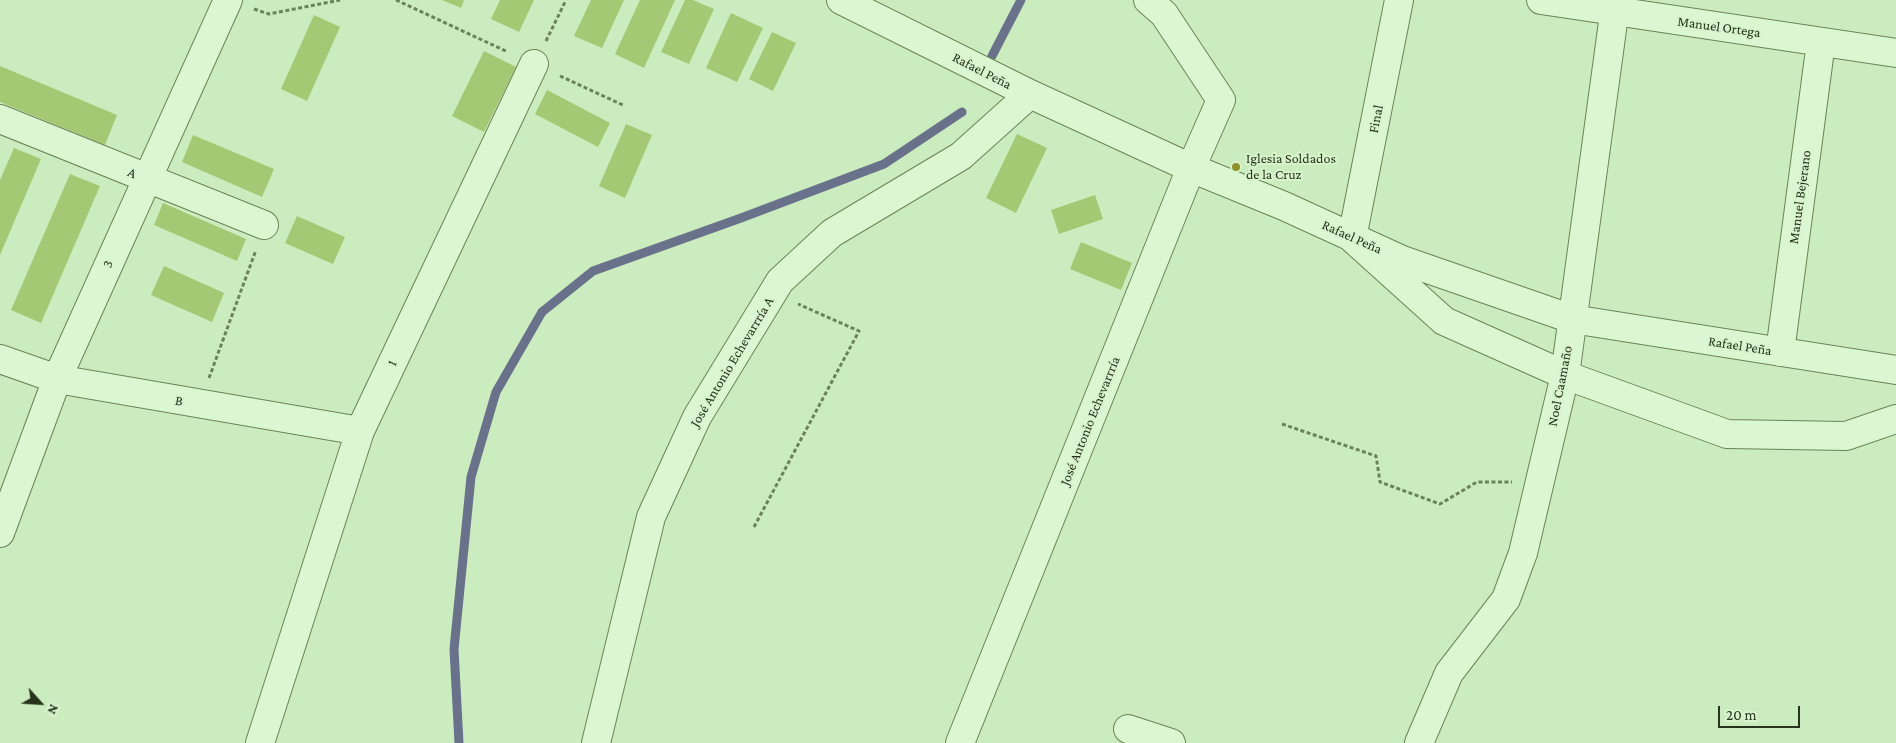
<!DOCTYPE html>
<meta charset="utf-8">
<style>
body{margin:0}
#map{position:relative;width:1896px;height:743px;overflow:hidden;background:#cbecbe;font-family:"Crimson Pro",serif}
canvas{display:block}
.north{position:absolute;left:15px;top:678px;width:50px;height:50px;-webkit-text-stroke:4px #d7f4cd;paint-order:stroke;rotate:116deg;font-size:14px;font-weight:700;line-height:20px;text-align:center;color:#27331c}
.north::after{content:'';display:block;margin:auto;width:18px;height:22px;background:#27331c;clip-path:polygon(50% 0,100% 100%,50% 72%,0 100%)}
.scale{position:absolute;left:1718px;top:706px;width:82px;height:22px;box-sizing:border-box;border:2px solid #27331c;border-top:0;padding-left:6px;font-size:15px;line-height:18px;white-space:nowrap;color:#27331c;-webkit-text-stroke:4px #d7f4cd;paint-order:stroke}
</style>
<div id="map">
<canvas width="1896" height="743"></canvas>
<div class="north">N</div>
<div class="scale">20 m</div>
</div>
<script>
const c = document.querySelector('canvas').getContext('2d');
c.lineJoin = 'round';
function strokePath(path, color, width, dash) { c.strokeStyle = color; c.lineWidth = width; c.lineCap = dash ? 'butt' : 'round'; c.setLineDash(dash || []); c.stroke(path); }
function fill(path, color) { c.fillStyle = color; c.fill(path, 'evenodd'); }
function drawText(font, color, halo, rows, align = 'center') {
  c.font = font + ' "Crimson Pro",serif'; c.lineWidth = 4; c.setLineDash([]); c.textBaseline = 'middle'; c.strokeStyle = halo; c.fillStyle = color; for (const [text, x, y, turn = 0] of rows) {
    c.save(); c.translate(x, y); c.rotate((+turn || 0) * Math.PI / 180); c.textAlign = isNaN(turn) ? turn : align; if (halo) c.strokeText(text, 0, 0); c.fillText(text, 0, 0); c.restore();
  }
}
const stream = new Path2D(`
 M 992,56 L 1021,0
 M 459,743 L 454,649 L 471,477 L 496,392 L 542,312 L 593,271 L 741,218 L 884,164 L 962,112`);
const building = new Path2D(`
 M 442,0 L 464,0 L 461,8 Z
 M 500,0 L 534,0 L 519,32 L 491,19 Z
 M 591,0 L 624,0 L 602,48 L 574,36 Z
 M 640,0 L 675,0 L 644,68 L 615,54 Z
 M 685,0 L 693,0 L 714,9 L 689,64 L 661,52 Z
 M 731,13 L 763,28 L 737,82 L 706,68 Z
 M 314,15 L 340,27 L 307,101 L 281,89 Z
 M 772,32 L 796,43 L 773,91 L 749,79 Z
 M 484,51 L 516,67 L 484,132 L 452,116 Z
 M 0,66 L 117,115 L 105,145 L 0,102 Z
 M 547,90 L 610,123 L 598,147 L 535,114 Z
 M 626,124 L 652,135 L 625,198 L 599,186 Z
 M 1017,134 L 1047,148 L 1016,213 L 986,198 Z
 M 193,135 L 274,169 L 262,197 L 182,162 Z
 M 14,148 L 41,159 L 0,255 L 0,180 Z
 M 70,174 L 100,186 L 41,323 L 11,310 Z
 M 1095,195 L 1103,219 L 1059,234 L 1051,210 Z
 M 163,203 L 246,239 L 237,261 L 154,225 Z
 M 297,216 L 345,237 L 333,264 L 285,243 Z
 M 1081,242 L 1132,263 L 1121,290 L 1070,269 Z
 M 164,266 L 224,293 L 212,322 L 151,295 Z`);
const path = new Path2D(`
 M 396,0 L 508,52
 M 254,9 L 269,14 L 340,0
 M 546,41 L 566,0
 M 560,76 L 625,106
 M 209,378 L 256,250
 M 1282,424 L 1376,456 L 1380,482 L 1440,504 L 1477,482 L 1512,482
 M 754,527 L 859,331 L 798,304`);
const minor = new Path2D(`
 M 841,0 L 1030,94 L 1191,168 L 1284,206 L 1402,260 L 1572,319 L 1896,370
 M 1399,0 L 1352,238 L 1444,321 L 1565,375 L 1727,434 L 1846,436 L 1896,419
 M 1541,0 L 1896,53
 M 0,119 L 264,225
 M 1780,352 L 1821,42
 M 0,359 L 57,379 L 360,431
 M 0,533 L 57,379 L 228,0
 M 1128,729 L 1171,743
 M 260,743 L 360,431 L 534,64
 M 596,743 L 651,517 L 697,417 L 780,281 L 832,233 L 961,156 L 1030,94
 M 960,743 L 1191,168 L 1221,100 L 1164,14 L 1148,0
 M 1419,743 L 1449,673 L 1506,599 L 1523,553 L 1565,375 L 1616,0`);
const markers = [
 [1236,167,5,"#8f9129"]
];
const streetNames = [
 ["Manuel Ortega",1719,27,8],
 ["Rafael Peña",982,71,27],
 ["Final",1376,119,-79],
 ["A",132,173,22],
 ["Manuel Bejerano",1800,197,-82],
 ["Rafael Peña",1352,237,24],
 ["3",108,264,-66],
 ["Rafael Peña",1740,346,9],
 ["José Antonio Echevarrría A",732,362,-59],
 ["1",392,363,-65],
 ["Noel Caamaño",1560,386,-79],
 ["B",179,401,10],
 ["José Antonio Echevarrría",1090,421,-68]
];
const poiNames = [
 ["Iglesia Soldados",1246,159],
 ["de la Cruz",1246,175]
];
strokePath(stream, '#69718b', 9);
fill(building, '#a4c974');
strokePath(minor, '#6b8457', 30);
strokePath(path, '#6b8457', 3, [4, 2.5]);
strokePath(minor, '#dbf7d1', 28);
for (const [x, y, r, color] of markers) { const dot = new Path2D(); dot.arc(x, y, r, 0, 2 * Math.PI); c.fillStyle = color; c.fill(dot); strokePath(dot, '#d7f4cd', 2); }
drawText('14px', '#27331c', '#d7f4cd', streetNames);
drawText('14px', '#27331c', '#d7f4cd', poiNames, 'left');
</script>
